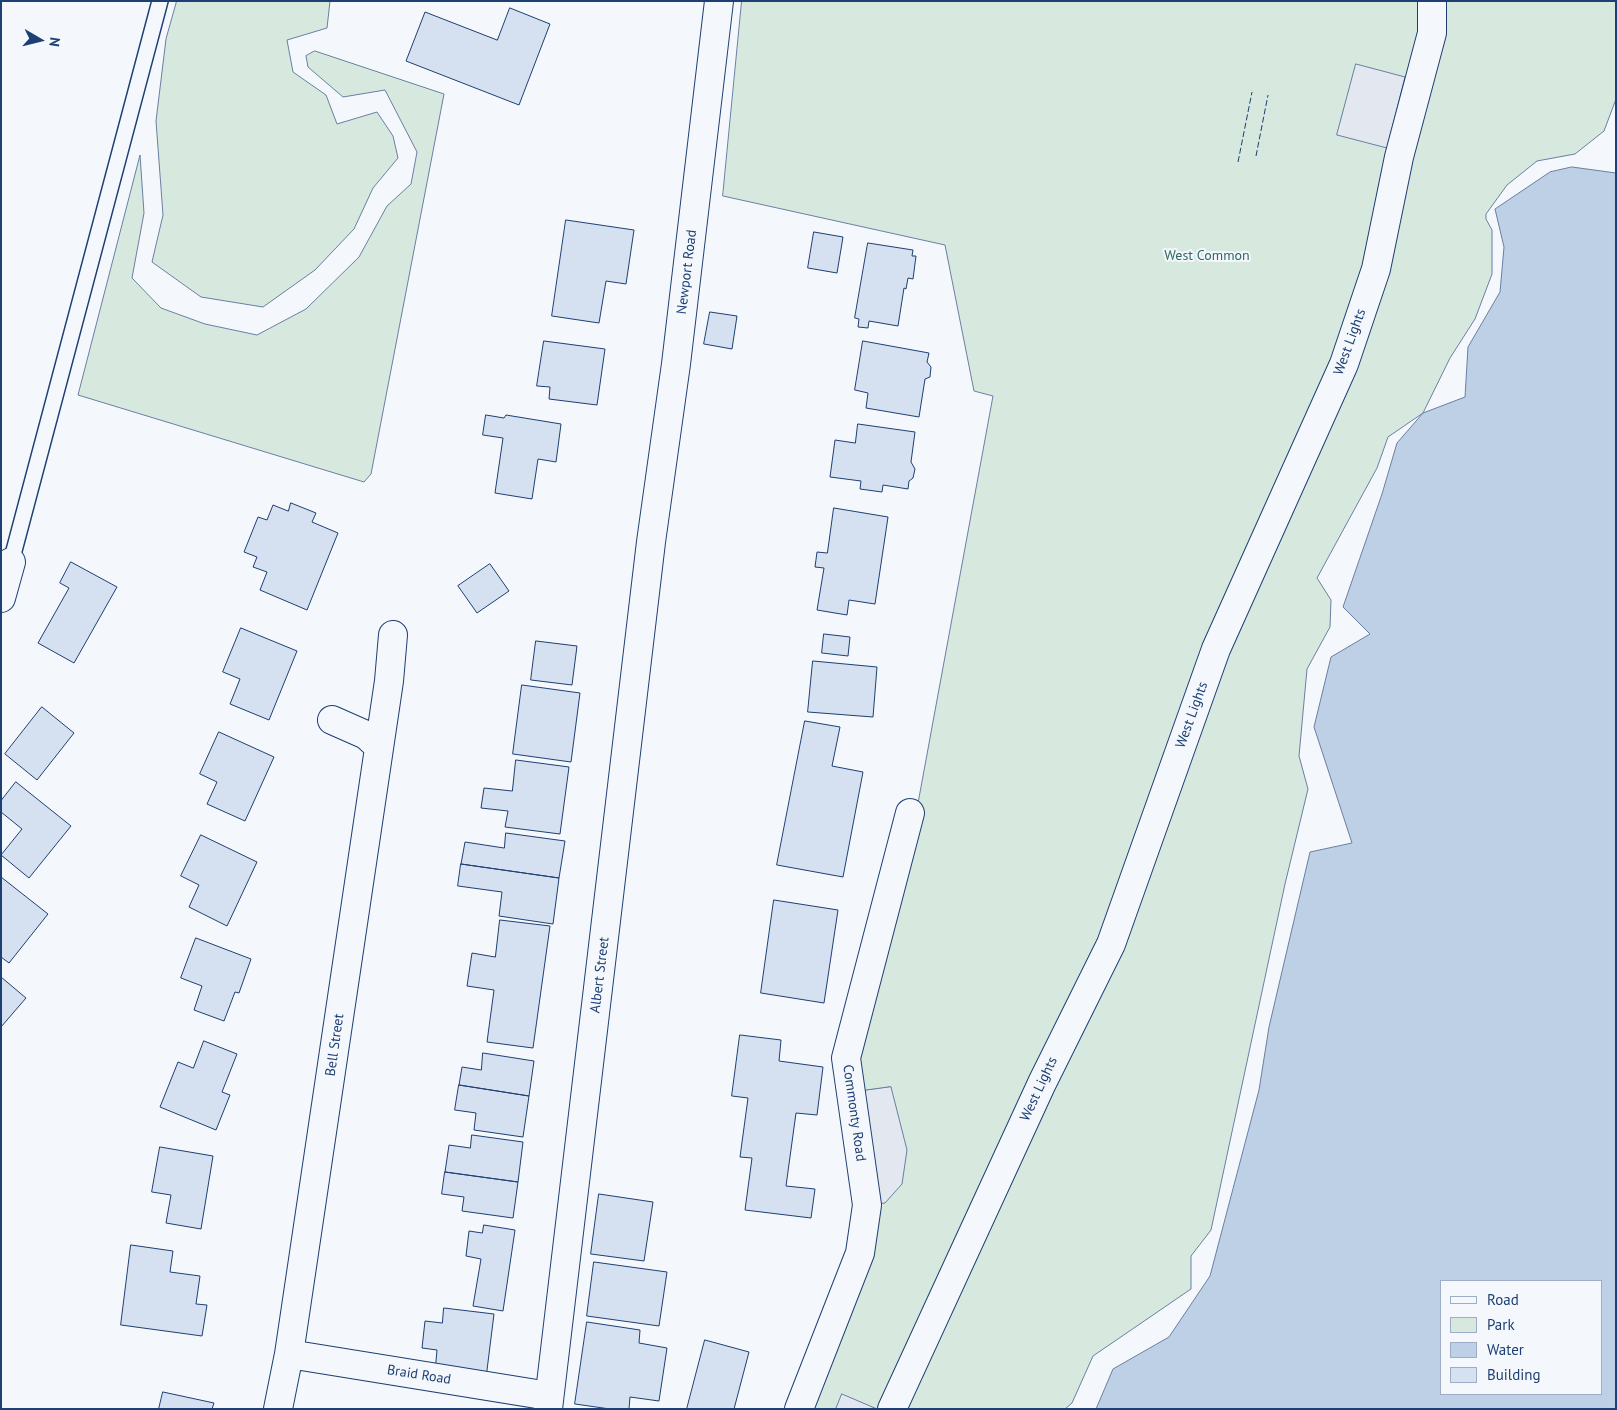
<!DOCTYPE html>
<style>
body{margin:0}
#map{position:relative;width:1617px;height:1410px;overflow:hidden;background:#f4f7fb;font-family:"PT Sans",sans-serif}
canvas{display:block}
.frame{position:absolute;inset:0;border:2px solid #1d3f73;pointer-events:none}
.legend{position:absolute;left:1440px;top:1280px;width:162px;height:115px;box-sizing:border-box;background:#f4f7fb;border:1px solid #9eadc5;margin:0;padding:6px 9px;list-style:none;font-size:15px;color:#1d3f73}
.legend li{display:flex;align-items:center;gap:10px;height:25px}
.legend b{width:25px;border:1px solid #9eadc5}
.north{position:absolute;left:15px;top:15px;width:50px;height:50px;-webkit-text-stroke:4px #f4f7fb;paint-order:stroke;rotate:98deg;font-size:14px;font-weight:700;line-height:20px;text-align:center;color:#1d3f73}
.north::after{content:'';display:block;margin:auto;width:18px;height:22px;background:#1d3f73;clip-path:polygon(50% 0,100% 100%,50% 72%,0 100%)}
</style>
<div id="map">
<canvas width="1617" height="1410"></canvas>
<div class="frame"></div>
<ul class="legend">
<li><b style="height:6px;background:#f4f7fb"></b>Road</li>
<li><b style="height:14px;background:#d7e8df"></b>Park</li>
<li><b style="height:14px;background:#bed0e5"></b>Water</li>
<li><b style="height:14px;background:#d5e0f0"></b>Building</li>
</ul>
<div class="north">N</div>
</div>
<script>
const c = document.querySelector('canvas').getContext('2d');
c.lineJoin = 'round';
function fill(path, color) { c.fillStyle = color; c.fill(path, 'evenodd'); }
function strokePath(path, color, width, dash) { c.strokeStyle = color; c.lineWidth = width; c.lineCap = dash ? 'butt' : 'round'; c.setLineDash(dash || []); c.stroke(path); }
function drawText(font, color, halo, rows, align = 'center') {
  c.font = font + ' "PT Sans",sans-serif'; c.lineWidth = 4; c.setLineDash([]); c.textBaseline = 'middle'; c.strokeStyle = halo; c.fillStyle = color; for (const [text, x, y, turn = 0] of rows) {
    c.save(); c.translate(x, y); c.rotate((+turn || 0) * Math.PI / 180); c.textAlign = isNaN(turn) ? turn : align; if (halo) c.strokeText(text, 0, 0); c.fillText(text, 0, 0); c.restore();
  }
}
const green = new Path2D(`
 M 177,1 L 330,1 L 327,28 L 287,40 L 293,72 L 326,95 L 337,124 L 377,112 L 393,136 L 398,158 L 373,188 L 354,229 L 315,270 L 263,307 L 201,297 L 152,262 L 163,215 L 156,121 L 166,39 Z
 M 742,1 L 1616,1 L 1616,99 L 1604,131 L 1575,154 L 1537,161 L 1507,185 L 1486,214 L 1486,219 L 1492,230 L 1492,274 L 1475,319 L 1450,358 L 1423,413 L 1388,437 L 1377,468 L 1317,578 L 1331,600 L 1330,627 L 1307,669 L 1299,756 L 1308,789 L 1285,884 L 1211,1230 L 1191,1256 L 1191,1289 L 1093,1356 L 1072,1403 L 1065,1409 L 808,1409 L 891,1087 L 862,1091 L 857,1057 L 909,852 L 993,396 L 974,391 L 945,245 L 723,196 Z
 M 315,51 L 444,94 L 371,474 L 364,482 L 78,395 L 140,155 L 144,213 L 132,278 L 161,308 L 205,324 L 257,335 L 306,309 L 359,257 L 387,206 L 411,184 L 417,152 L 385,90 L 343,97 L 308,67 L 306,56 Z`);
const parking = new Path2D(`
 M 1356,64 L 1405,77 L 1387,148 L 1337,135 Z
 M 891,1087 L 907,1150 L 902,1184 L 885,1203 L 867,1205 L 862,1091 Z
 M 842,1394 L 877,1409 L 836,1409 Z`);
const water = new Path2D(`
 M 1572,167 L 1616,173 L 1616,1409 L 1096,1409 L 1113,1369 L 1169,1337 L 1210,1276 L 1259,1090 L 1269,1027 L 1310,852 L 1352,843 L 1314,727 L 1331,657 L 1370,634 L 1343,607 L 1382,494 L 1397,443 L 1423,413 L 1465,397 L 1468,347 L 1500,292 L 1504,247 L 1495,209 L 1550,172 ZM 1441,1281 L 1601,1281 L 1601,1394 L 1441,1394 Z`);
const building = new Path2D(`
 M 510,8 L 550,24 L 519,105 L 406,61 L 425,12 L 497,40 Z
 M 566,220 L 634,230 L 626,284 L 606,281 L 599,323 L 552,316 Z
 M 814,232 L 843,237 L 837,273 L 808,268 Z
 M 868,243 L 913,250 L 912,256 L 916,256 L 913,279 L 908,278 L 906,289 L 904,288 L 898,326 L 869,321 L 868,328 L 858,327 L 859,319 L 855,318 Z
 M 710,312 L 737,316 L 732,349 L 704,344 Z
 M 544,341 L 605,349 L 597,405 L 549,399 L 550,387 L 537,386 Z
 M 863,341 L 929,353 L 927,362 L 931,367 L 930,377 L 925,379 L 919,417 L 866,408 L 868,393 L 855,390 Z
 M 486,415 L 504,418 L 506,415 L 561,424 L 556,462 L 538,459 L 532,499 L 495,493 L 503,438 L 483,435 Z
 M 858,424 L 915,432 L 911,462 L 915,469 L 913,478 L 909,481 L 908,489 L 883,485 L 882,492 L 860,489 L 861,481 L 830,477 L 835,440 L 855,443 Z
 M 291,503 L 316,513 L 312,522 L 338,533 L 307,610 L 260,590 L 267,572 L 253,567 L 257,557 L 244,552 L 258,517 L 267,520 L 273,505 L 288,511 Z
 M 834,508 L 888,517 L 875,604 L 849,600 L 847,615 L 817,610 L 824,568 L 815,567 L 817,552 L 827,553 Z
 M 71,562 L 117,587 L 74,663 L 38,643 L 69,588 L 60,583 Z
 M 490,564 L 509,591 L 477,613 L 458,586 Z
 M 241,628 L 297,651 L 269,720 L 230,704 L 240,679 L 223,672 Z
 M 824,634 L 850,637 L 848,656 L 822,653 Z
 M 536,641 L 577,646 L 572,685 L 531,680 Z
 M 813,661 L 877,667 L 873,717 L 808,712 Z
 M 522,685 L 580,693 L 571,762 L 513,754 Z
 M 42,707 L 74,733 L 37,780 L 5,754 Z
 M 805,721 L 840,727 L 832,766 L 863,772 L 843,877 L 777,865 Z
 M 219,732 L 274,757 L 245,821 L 207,804 L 217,782 L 200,774 Z
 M 516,760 L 569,767 L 560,834 L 505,827 L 508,811 L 481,808 L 484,788 L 512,791 Z
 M 16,782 L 71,826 L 29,878 L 1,855 L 22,829 L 1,812 L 1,801 Z
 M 506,833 L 565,841 L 559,878 L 461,864 L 465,842 L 504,848 Z
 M 201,835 L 257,862 L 227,926 L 189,907 L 199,885 L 181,876 Z
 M 461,864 L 559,878 L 553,924 L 499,916 L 502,892 L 458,886 Z
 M 1,877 L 48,914 L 9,963 L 1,957 Z
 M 774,900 L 838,910 L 824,1003 L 761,993 Z
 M 500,920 L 550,926 L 533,1048 L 487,1042 L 494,990 L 467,986 L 472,953 L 495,957 Z
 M 196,938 L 251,959 L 239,993 L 235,992 L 224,1021 L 194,1010 L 202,986 L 181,978 Z
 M 1,977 L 26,998 L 1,1027 Z
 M 740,1035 L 781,1040 L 779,1061 L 823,1067 L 817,1115 L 796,1113 L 786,1186 L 815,1189 L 811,1218 L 745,1210 L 752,1158 L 740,1157 L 748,1098 L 732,1096 Z
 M 204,1041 L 237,1054 L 222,1092 L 230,1095 L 216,1130 L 160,1107 L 178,1062 L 193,1068 Z
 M 483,1053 L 534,1061 L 529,1096 L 459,1085 L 462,1067 L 481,1070 Z
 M 459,1085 L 529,1096 L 523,1137 L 474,1130 L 476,1113 L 455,1110 Z
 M 472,1135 L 523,1142 L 518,1182 L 445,1172 L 449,1145 L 470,1148 Z
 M 160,1147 L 213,1156 L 201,1229 L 166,1223 L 171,1195 L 152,1192 Z
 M 445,1172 L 518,1182 L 513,1218 L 462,1211 L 464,1197 L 442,1194 Z
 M 599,1194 L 653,1202 L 644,1261 L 591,1254 Z
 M 484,1225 L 515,1230 L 503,1311 L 473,1306 L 481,1259 L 466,1256 L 469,1231 L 482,1233 Z
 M 131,1245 L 173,1251 L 170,1272 L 200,1276 L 196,1304 L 207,1305 L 202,1336 L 121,1325 Z
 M 594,1262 L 667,1272 L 659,1326 L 587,1316 Z
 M 444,1308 L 494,1314 L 486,1378 L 435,1372 L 437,1350 L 422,1348 L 425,1321 L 442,1323 Z
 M 587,1322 L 640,1330 L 639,1343 L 667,1348 L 659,1401 L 630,1397 L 629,1409 L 610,1409 L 575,1404 Z
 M 705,1340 L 749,1352 L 734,1409 L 687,1409 Z
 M 163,1392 L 214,1403 L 212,1409 L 159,1409 Z`);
const lane = new Path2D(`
 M 11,562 L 160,1`);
const street = new Path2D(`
 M 1,598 L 11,562
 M 332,720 L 366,735 L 379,747
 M 289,1354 L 549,1396
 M 278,1409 L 289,1354 L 389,681 L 393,635
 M 799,1409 L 860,1253 L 867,1205 L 846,1058 L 910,813
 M 892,1409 L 1042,1083 L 1111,944 L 1216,649 L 1344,364 L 1376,269 L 1399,157 L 1432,33 L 1432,1`);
const secondary = new Path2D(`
 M 548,1409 L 651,542 L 676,364 L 719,1`);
const fence = new Path2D(`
 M 1256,156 L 1268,95
 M 1238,162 L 1252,92`);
const parkNames = [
 ["West Common",1207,256]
];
const streetNames = [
 ["Newport Road",687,272,-83],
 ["West Lights",1350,342,-70],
 ["West Lights",1192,715,-70],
 ["Albert Street",600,975,-83],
 ["Bell Street",335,1045,-82],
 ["West Lights",1039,1089,-65],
 ["Commonty Road",854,1113,82],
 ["Braid Road",419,1375,9]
];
fill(green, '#d7e8df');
strokePath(green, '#687fa3', 1);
fill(parking, '#e3e8f0');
strokePath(parking, '#687fa3', 1);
fill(water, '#bed0e5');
strokePath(water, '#687fa3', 1);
fill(building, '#d5e0f0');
strokePath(building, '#1d3f73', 1);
strokePath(lane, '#1d3f73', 18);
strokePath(street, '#1d3f73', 30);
strokePath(secondary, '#1d3f73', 30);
strokePath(lane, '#f4f7fb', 15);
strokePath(street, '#f4f7fb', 28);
strokePath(secondary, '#f4f7fb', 28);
strokePath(fence, '#1d3f73', 1, [6, 2.5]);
drawText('14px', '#2c6c60', '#f4f7fb', parkNames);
drawText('14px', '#1d3f73', '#f4f7fb', streetNames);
</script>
